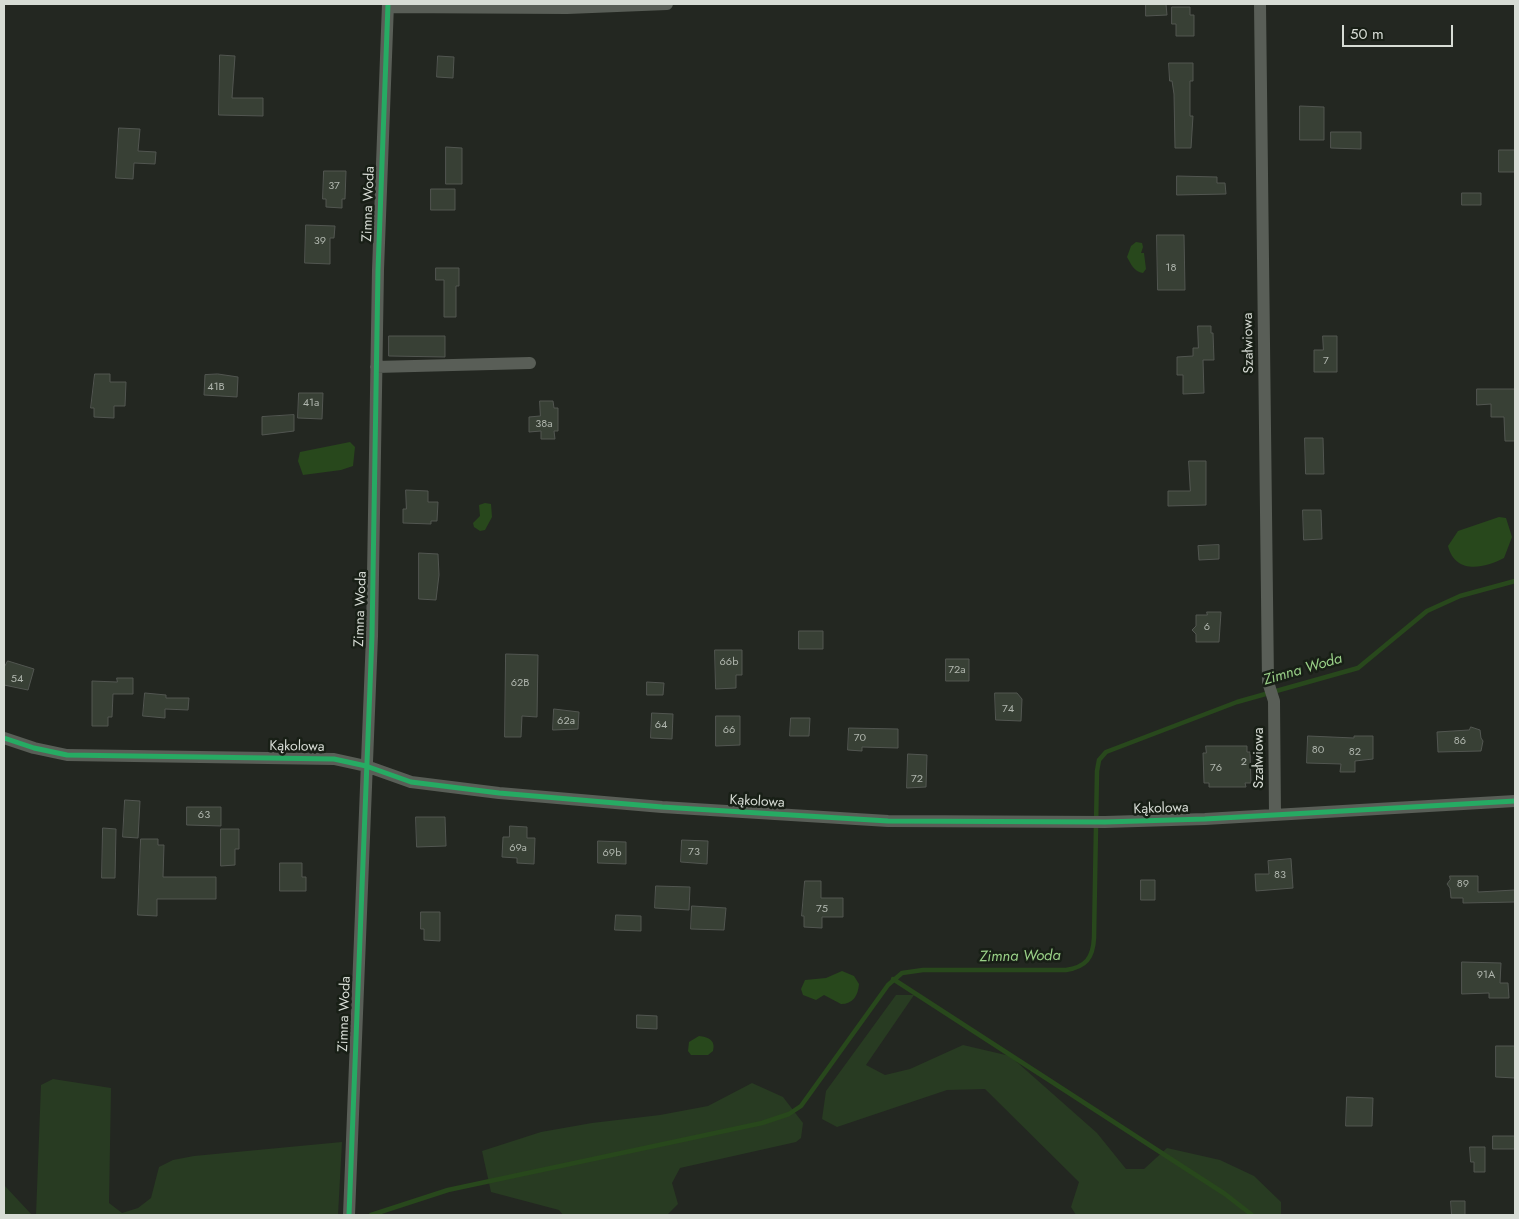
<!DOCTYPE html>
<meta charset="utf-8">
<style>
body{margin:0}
#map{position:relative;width:1519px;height:1219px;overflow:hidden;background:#232721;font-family:Jost,sans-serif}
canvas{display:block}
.frame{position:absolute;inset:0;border:5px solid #d7dcd5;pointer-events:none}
.scale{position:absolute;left:1342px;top:25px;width:111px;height:22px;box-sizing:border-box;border:2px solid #d7dcd5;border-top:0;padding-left:6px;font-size:15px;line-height:18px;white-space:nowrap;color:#d7dcd5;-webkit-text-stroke:4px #181f16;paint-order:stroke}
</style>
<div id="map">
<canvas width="1519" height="1219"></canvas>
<div class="frame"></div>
<div class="scale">50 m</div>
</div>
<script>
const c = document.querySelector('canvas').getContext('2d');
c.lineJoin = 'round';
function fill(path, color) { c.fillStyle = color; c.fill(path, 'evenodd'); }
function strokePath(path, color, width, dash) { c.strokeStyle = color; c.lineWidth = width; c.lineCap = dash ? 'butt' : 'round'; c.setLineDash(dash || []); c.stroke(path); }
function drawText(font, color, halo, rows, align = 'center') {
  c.font = font + ' Jost,sans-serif'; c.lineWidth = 5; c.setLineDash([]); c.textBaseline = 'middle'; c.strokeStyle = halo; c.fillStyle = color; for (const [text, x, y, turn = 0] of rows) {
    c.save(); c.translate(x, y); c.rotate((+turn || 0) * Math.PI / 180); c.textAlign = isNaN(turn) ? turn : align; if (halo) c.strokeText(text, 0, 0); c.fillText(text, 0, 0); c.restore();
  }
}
const green = new Path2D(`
 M 896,995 L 914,995 L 866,1065 L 885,1075 L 910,1069 L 963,1045 L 1010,1056 L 1097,1133 L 1126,1169 L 1144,1169 L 1167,1148 L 1220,1160 L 1254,1176 L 1281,1202 L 1281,1215 L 1076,1215 L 1071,1207 L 1079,1182 L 985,1089 L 947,1090 L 837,1127 L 822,1119 L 826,1091 Z
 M 53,1079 L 111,1088 L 109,1203 L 122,1213 L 138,1208 L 151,1198 L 159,1167 L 173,1160 L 194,1156 L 342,1142 L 338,1215 L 36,1215 L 41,1085 Z
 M 752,1083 L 783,1097 L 803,1123 L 801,1138 L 796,1142 L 680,1168 L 672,1183 L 678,1204 L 667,1215 L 563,1215 L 559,1210 L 491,1192 L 482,1151 L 541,1132 L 592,1123 L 660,1115 L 708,1106 Z
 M 4,1185 L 32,1215 L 4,1215 Z`);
const water = new Path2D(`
 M 1136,242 L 1142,243 L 1143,247 L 1141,253 L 1144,253 L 1146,269 L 1143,273 C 1134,272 1131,264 1127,257 L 1131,246 Z
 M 350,442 L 355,447 L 353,466 L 341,470 L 303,475 L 298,461 L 300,452 Z
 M 485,503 L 491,504 L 492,517 L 485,530 L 480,531 L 474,527 L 473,523 L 480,516 L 479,505 Z
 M 1499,517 L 1506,518 L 1512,537 L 1504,558 C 1483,569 1455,574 1448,546 L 1458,531 Z
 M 842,971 L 854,976 L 859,984 C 858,996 853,1004 841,1004 L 824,995 L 816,1000 L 803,995 L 801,989 L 805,980 L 826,978 Z
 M 699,1036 C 708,1037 716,1040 713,1051 L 708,1055 L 691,1055 L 688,1051 L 689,1042 Z`);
const stream = new Path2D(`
 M 893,979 L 1225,1194 L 1252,1215
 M 371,1215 L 448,1190 L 762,1123 L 789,1114 L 801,1106 L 888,985 L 902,973 L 923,970 L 1066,970 C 1086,967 1093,958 1094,938 L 1097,771 L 1099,760 L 1106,752 L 1237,702 L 1358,668 L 1427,611 L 1460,596 L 1515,581`);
const building = new Path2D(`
 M 1146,4 L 1166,4 L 1167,15 L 1146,16 Z
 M 1172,7 L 1190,7 L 1190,15 L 1194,15 L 1194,36 L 1176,36 L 1176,24 L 1172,24 Z
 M 220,55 L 235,56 L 232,98 L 263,98 L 263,116 L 219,115 Z
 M 438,56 L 454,57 L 453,78 L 437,77 Z
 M 1169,63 L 1193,63 L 1193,81 L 1190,81 L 1190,116 L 1193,116 L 1191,148 L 1175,148 L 1174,94 L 1172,81 L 1170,81 Z
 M 1300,106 L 1324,107 L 1324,140 L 1300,140 Z
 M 119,128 L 140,129 L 138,151 L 156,152 L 155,164 L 134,163 L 133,179 L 116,178 Z
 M 1331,132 L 1361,132 L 1361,149 L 1331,148 Z
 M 446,147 L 462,148 L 462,184 L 446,184 Z
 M 1499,150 L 1515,150 L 1515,172 L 1499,172 Z
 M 324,171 L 346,171 L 345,199 L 342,199 L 342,208 L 326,207 L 326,199 L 323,199 Z
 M 1177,176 L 1217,177 L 1217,183 L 1225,183 L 1226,194 L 1177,195 Z
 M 431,189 L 455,189 L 455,210 L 431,210 Z
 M 1462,193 L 1481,193 L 1481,205 L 1462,205 Z
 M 306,225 L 335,226 L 334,238 L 330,238 L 330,264 L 305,263 Z
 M 1157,235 L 1184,235 L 1185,290 L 1158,290 Z
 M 436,268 L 459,268 L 459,286 L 456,286 L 456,317 L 444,317 L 444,280 L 436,280 Z
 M 1198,326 L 1211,326 L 1211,333 L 1213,333 L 1214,360 L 1203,360 L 1204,393 L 1183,394 L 1183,375 L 1177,375 L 1177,357 L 1193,356 L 1193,348 L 1198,348 Z
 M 389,336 L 445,336 L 445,357 L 389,356 Z
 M 1323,336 L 1337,336 L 1337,372 L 1314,372 L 1314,350 L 1323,350 Z
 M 95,374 L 110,374 L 110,382 L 126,382 L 125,406 L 114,406 L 114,418 L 94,417 L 94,408 L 91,408 Z
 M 218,374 L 238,377 L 237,397 L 204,395 L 205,375 Z
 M 1477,389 L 1515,389 L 1515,441 L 1505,441 L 1504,417 L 1491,417 L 1491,404 L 1477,405 Z
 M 299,393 L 323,393 L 322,419 L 298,418 Z
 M 540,401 L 553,401 L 554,408 L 558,408 L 558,431 L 554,431 L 555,439 L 541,439 L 541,431 L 529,432 L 529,417 L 540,416 Z
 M 294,415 L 294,431 L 262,435 L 262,417 Z
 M 1305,438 L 1323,438 L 1324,474 L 1306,474 Z
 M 1189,461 L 1206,461 L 1206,505 L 1168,506 L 1168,491 L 1190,491 Z
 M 406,490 L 428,491 L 428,502 L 438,502 L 437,521 L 431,521 L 431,524 L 403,523 L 403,509 L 406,509 Z
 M 1303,510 L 1321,510 L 1322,539 L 1304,540 Z
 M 1219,545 L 1219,559 L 1199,560 L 1198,546 Z
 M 419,553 L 438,554 L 439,575 L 436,600 L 419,599 Z
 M 1207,612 L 1221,612 L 1219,642 L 1196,642 L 1196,634 L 1192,630 L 1196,626 L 1196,615 L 1207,615 Z
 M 799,631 L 823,631 L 823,649 L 799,649 Z
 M 715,650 L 742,650 L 742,675 L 736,675 L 736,688 L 716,689 Z
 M 506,654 L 538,655 L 537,717 L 522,716 L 521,737 L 505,737 Z
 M 946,659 L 969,659 L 969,681 L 946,681 Z
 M 8,661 L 34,669 L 28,690 L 4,685 L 4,668 Z
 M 117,678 L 133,678 L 133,694 L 113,694 L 112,717 L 108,717 L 108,726 L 92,726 L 92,681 L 117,682 Z
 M 647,682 L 664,683 L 663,695 L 647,695 Z
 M 145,693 L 166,695 L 166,698 L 189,698 L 188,710 L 165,709 L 165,718 L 143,716 Z
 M 995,693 L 1017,693 L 1022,699 L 1021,721 L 996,720 Z
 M 554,709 L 579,712 L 578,729 L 553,730 Z
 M 652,713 L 673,714 L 672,739 L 651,738 Z
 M 716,716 L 740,716 L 740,745 L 716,746 Z
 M 791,718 L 810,718 L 809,736 L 790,736 Z
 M 1471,727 L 1480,730 L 1481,738 L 1483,741 L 1481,751 L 1438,752 L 1437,732 L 1469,730 Z
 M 849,728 L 898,729 L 898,748 L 862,747 L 862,751 L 848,750 Z
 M 1308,736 L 1354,738 L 1354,736 L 1373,736 L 1373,759 L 1355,761 L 1355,772 L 1340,772 L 1341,764 L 1307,763 Z
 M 1206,746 L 1247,746 L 1247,752 L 1250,752 L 1251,783 L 1245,783 L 1246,787 L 1209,787 L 1209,783 L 1204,783 L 1203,753 L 1206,753 Z
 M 908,754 L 927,755 L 926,787 L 907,788 Z
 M 125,800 L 140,801 L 138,838 L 123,837 Z
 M 187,807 L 221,807 L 221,826 L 187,825 Z
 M 416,817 L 445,817 L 446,846 L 417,847 Z
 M 510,826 L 527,827 L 527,838 L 535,838 L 534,864 L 517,863 L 517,858 L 502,857 L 503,837 L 509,837 Z
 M 103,828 L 116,829 L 115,878 L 102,878 Z
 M 221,829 L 239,829 L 239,849 L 235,849 L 235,865 L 221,866 Z
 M 141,839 L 158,839 L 158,845 L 164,845 L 163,877 L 216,877 L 216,899 L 157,899 L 157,916 L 138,915 Z
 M 682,840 L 708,841 L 707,864 L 681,862 Z
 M 598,841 L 626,842 L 626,864 L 598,863 Z
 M 1291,859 L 1293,888 L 1256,891 L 1255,874 L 1269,874 L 1268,861 Z
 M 280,863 L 302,863 L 302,877 L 306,877 L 306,891 L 280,891 Z
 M 1450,876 L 1478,876 L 1478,892 L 1515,890 L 1515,902 L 1463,903 L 1463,898 L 1451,898 L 1450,888 L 1447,884 L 1450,880 Z
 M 1141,880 L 1155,880 L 1155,900 L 1141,900 Z
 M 805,881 L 821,881 L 821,898 L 843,898 L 843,917 L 822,917 L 822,928 L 804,927 L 804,916 L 802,916 Z
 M 656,886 L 690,887 L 689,910 L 655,908 Z
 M 692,906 L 726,908 L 724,930 L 691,929 Z
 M 421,912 L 440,912 L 440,941 L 424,940 L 424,929 L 421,929 Z
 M 616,915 L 641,916 L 641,931 L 615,930 Z
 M 1462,962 L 1501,963 L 1500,983 L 1508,983 L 1509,998 L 1489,998 L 1489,993 L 1462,994 Z
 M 637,1015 L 657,1016 L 657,1029 L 637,1028 Z
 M 1496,1046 L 1515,1046 L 1515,1078 L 1496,1077 Z
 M 1347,1097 L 1373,1098 L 1372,1126 L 1346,1126 Z
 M 1493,1136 L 1515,1136 L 1515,1149 L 1493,1149 Z
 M 1470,1147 L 1485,1147 L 1485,1172 L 1474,1172 L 1474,1162 L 1471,1162 Z
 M 1451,1201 L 1465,1201 L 1465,1215 L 1452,1215 Z`);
const minor = new Path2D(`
 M 1260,4 L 1268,682 L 1274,701 L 1275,815
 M 388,7 L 567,8 L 667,4
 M 376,367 L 530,363
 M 4,738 L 34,748 L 67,755 L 334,759 L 366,766 L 411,782 L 499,793 L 662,807 L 888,821 L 1105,822 L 1205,819 L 1515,801
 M 349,1215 L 372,636 L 378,270 L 388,4`);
const cycleway = new Path2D(`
 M 4,738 L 34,748 L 67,755 L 334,759 L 366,766 L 411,782 L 499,793 L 662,807 L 888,821 L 1105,822 L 1205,819 L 1515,801
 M 349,1215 L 372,636 L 378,270 L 388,4`);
const numberNames = [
 ["37",334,186],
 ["39",320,241],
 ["18",1171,268],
 ["7",1326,361],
 ["41B",216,387],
 ["41a",311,403],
 ["38a",544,424],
 ["6",1207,627],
 ["66b",729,662],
 ["72a",957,670],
 ["54",17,679],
 ["62B",520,683],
 ["74",1008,709],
 ["62a",566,721],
 ["64",661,725],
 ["66",729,730],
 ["70",860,738],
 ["86",1460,741],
 ["80",1318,750],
 ["82",1355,752],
 ["2",1244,762],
 ["76",1216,768],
 ["72",917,779],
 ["63",204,815],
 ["69a",518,848],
 ["73",694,852],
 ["69b",612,853],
 ["83",1280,875],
 ["89",1463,884],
 ["75",822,909],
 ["91A",1486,975]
];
const streetNames = [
 ["Zimna Woda",369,204,-88],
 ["Szałwiowa",1249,343,-91],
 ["Zimna Woda",361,609,-88],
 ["Kąkolowa",297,747,1],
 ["Szałwiowa",1260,758,-90],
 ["Kąkolowa",757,802,3],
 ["Kąkolowa",1161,809,-2],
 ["Zimna Woda",345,1014,-88]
];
const waterNames = [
 ["Zimna Woda",1303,670,-16],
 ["Zimna Woda",1020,957,-1]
];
fill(green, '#283b22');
fill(water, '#28481c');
strokePath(stream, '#28481c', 4.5);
fill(building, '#384035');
strokePath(building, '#525651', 1);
strokePath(minor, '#595e57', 12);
strokePath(cycleway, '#26ab63', 5);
drawText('11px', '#afb5ad', null, numberNames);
drawText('14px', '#d7dcd5', '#181f16', streetNames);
drawText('italic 15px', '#99d087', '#181f16', waterNames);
</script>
